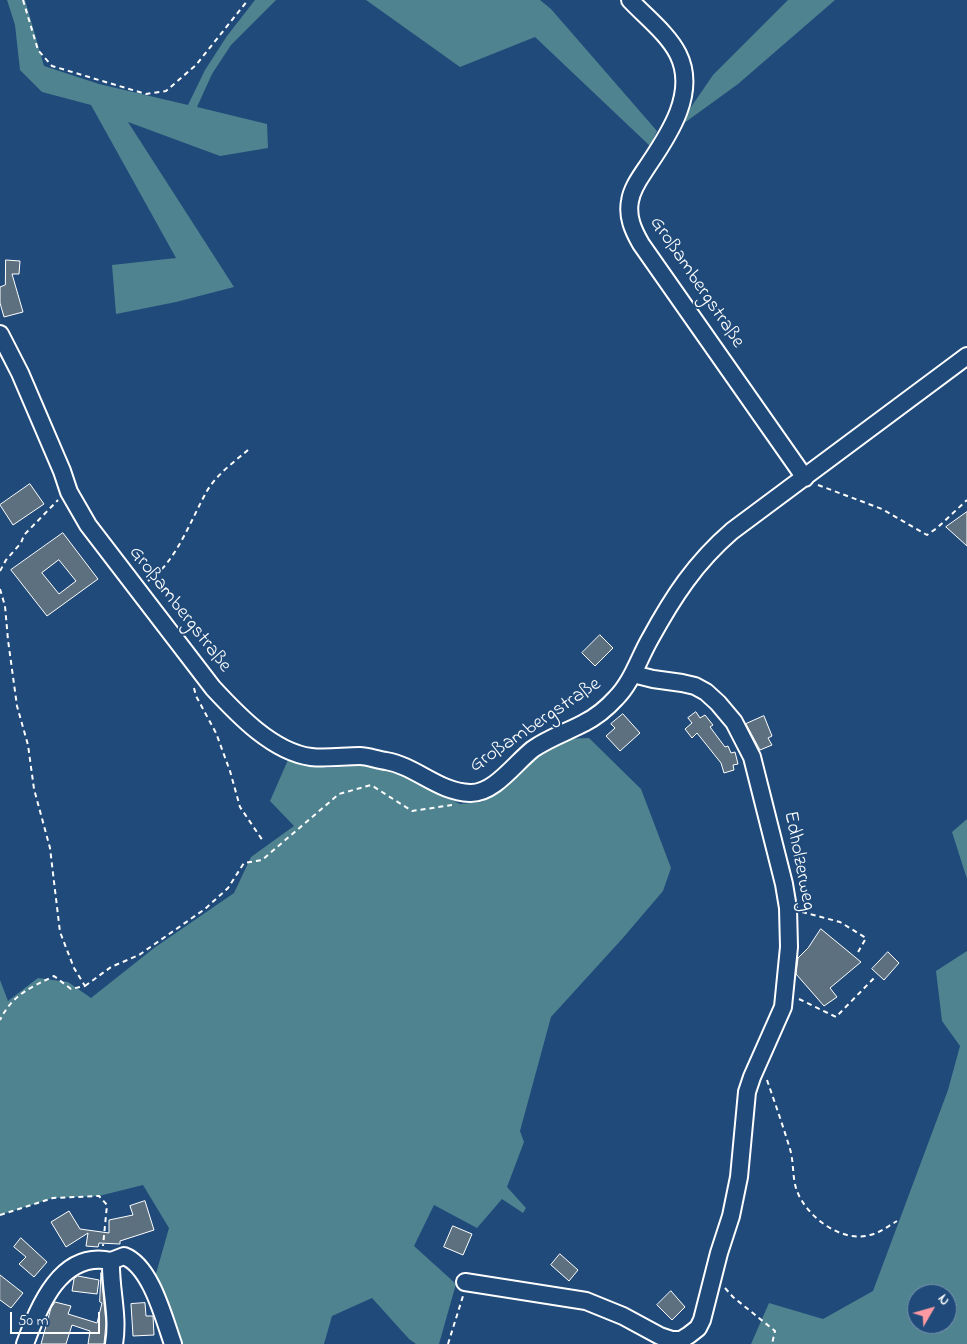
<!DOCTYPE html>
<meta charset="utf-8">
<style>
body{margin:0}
#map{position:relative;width:967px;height:1344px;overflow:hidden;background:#1f4a7a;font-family:"Indie Flower",sans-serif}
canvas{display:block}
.north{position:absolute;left:907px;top:1284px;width:50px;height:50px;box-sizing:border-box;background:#1f4a7a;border:1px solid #7992af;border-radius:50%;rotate:52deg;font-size:14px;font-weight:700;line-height:20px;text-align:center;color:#fff}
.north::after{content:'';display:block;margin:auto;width:18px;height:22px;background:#ff9aa2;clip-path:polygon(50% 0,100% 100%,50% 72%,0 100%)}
.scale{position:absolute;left:10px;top:1312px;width:90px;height:22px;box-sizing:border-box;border:2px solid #fff;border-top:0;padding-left:6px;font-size:15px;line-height:18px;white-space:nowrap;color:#fff;-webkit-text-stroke:4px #1f4a7a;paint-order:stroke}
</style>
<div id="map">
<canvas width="967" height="1344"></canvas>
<div class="north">N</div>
<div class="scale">50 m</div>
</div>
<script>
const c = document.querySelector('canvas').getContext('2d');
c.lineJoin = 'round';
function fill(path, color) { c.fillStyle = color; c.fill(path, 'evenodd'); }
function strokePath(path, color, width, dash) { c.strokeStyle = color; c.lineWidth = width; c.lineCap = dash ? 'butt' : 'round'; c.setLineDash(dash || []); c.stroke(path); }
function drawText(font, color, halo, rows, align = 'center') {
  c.font = font + ' "Indie Flower",sans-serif'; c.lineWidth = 4; c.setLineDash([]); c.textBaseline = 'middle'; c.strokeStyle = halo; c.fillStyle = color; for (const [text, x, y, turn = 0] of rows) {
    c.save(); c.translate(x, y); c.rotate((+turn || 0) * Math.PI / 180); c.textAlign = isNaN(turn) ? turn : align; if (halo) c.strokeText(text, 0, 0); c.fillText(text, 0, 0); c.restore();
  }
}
const green = new Path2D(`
 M 7,0 L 25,0 L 44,66 L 99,84 L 188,105 L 205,70 L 227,36 L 255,0 L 276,0 L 231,45 L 212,74 L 197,107 L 267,124 L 268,148 L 220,156 L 128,122 L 234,287 L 176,302 L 116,314 L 112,265 L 176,258 L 91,105 L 42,92 L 20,70 L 15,25 Z
 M 366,0 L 540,0 L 551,9 L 657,131 L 650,146 L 535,37 L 460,67 Z
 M 788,0 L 835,0 L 738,84 L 676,129 L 713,75 Z
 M 589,738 L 641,789 L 671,868 L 663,891 L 622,939 L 551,1017 L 520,1131 L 524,1142 L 507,1187 L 526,1208 L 523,1213 L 502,1199 L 477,1228 L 434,1205 L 414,1246 L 456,1284 L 439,1344 L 416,1344 L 409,1339 L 372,1298 L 332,1316 L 324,1344 L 175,1344 L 155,1277 L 169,1228 L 143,1185 L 99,1196 L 53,1198 L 0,1215 L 0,980 L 8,1001 L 38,978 L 68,982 L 91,998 L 154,948 L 234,893 L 251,857 L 294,826 L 270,801 L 288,760 L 327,768 L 365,765 L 401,775 L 460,804 L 482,802 L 515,778 L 557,739 Z
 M 967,819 L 967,879 L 952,832 Z
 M 967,951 L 967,1344 L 751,1344 L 769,1303 L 823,1319 L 873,1291 L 948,1090 L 960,1046 L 942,1021 L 936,971 ZM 917,1294 L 947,1294 L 947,1324 L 917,1324 Z`);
const building = new Path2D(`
 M 6,260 L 20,261 L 19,274 L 12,274 L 23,312 L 4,317 L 0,303 L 0,287 L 5,285 Z
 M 30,484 L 44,504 L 13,525 L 0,505 Z
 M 967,512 L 967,546 L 946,527 Z
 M 63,533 L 98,579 L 47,616 L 11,570 ZM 59,560 L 76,581 L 59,594 L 42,573 Z
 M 600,635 L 613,648 L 595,666 L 582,653 Z
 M 696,712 L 700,718 L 705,715 L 713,725 L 710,727 L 725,747 L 728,746 L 731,753 L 735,752 L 738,764 L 733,765 L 734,770 L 724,773 L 721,763 L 697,733 L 692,738 L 685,729 L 692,723 L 688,718 Z
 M 623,714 L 640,733 L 620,751 L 606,736 L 615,728 L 611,724 Z
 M 764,716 L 772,736 L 768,738 L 772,745 L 760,750 L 746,724 Z
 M 821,929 L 861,962 L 830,988 L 837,997 L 824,1006 L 796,974 L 798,958 L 808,948 Z
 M 888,952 L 899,963 L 884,980 L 872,969 Z
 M 145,1201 L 154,1230 L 120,1241 L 120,1244 L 99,1243 L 98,1247 L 86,1246 L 88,1233 L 66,1247 L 51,1222 L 69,1211 L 80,1229 L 109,1233 L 109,1220 L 133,1215 L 130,1206 Z
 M 453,1226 L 472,1234 L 463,1255 L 444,1247 Z
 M 21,1238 L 47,1262 L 34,1277 L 19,1264 L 26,1257 L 14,1247 Z
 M 560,1254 L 578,1270 L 569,1281 L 551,1265 Z
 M 101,1273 L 106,1323 L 104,1344 L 88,1344 L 90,1331 L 72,1325 L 66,1344 L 41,1344 L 51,1308 L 55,1302 L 71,1306 L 68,1314 L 97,1323 L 102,1303 L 100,1302 Z
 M 0,1275 L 23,1293 L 11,1308 L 0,1300 Z
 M 78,1276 L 99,1280 L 97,1294 L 72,1291 L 74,1279 Z
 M 671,1291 L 685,1307 L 672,1320 L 657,1305 Z
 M 145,1303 L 146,1316 L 153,1316 L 154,1335 L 133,1336 L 131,1304 Z`);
const path = new Path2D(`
 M 23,0 L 38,50 L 52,66 L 146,94 L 166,91 L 196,65 L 248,0
 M 818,485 L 882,509 L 927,535 L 937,528 L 967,500
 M 0,571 L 6,560 L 21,543 L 24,535 L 58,500
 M 148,581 C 176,563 191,519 207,491 C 217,474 234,462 248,450
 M 0,589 L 5,606 L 8,640 L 17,706 L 28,745 L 34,789 L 50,848 L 60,932 L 74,968 L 85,986 L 71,989 L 54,976 C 30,988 13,994 0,1020
 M 194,688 L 196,696 L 216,733 L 230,771 L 240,807 L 263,841
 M 802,912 L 840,922 L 866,938 L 857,954
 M 85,986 L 111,967 L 139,955 L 205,909 L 228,888 L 244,863 L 262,860 L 339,794 L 371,785 L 412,811 L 452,805
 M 799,999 L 836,1017 L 876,976
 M 767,1080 C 775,1103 783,1126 790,1149 C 794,1162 792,1178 797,1191 C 807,1217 841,1243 870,1235 C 880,1233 888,1226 897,1221
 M 0,1215 L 53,1198 L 99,1196 L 107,1205 L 103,1246
 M 725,1288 L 733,1297 L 775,1331 L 772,1344
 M 448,1344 L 463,1296`);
const minor = new Path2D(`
 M 630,0 C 646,17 668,34 678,54 C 697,92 670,133 649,164 C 642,175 632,187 630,201 C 627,217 633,230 641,244 L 805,478
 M 0,334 L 20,373 L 62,471 L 69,492 L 88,525 L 213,688 C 238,715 273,752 311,757 C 327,759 344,756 360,756 C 368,756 377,760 386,761 C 416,766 438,792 470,793 C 494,794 515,763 533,749 C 549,738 567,732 584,723 C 596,717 607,708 616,698 C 632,682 639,658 650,639 C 673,597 695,563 732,531 L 967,356
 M 111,1261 L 124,1256 C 151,1266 164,1319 173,1344
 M 111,1261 C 110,1289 119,1316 114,1344
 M 465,1282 L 586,1301 L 623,1316 L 660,1336 L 672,1340 L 681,1340 L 689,1335 L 698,1328 L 702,1320 L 719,1253 L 731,1216 L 739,1177 L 747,1092 L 752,1077 L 783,1007 L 789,947 L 788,908 L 784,884 L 752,757 L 734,722 L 718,703 L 706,692 L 695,686 L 682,683 L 653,679 L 633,674
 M 25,1344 C 39,1306 61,1250 111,1261`);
const streetNames = [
 ["Großambergstraße",696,283,56],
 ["Großambergstraße",179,610,52],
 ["Großambergstraße",536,726,-34],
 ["Edholzerweg",798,861,79]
];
fill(green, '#4f8390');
fill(building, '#5d707f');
strokePath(building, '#fff', 1);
strokePath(minor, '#fff', 20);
strokePath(path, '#fff', 2, [5, 4]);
strokePath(minor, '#1f4a7a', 16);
drawText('20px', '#fff', '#1f4a7a', streetNames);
</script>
